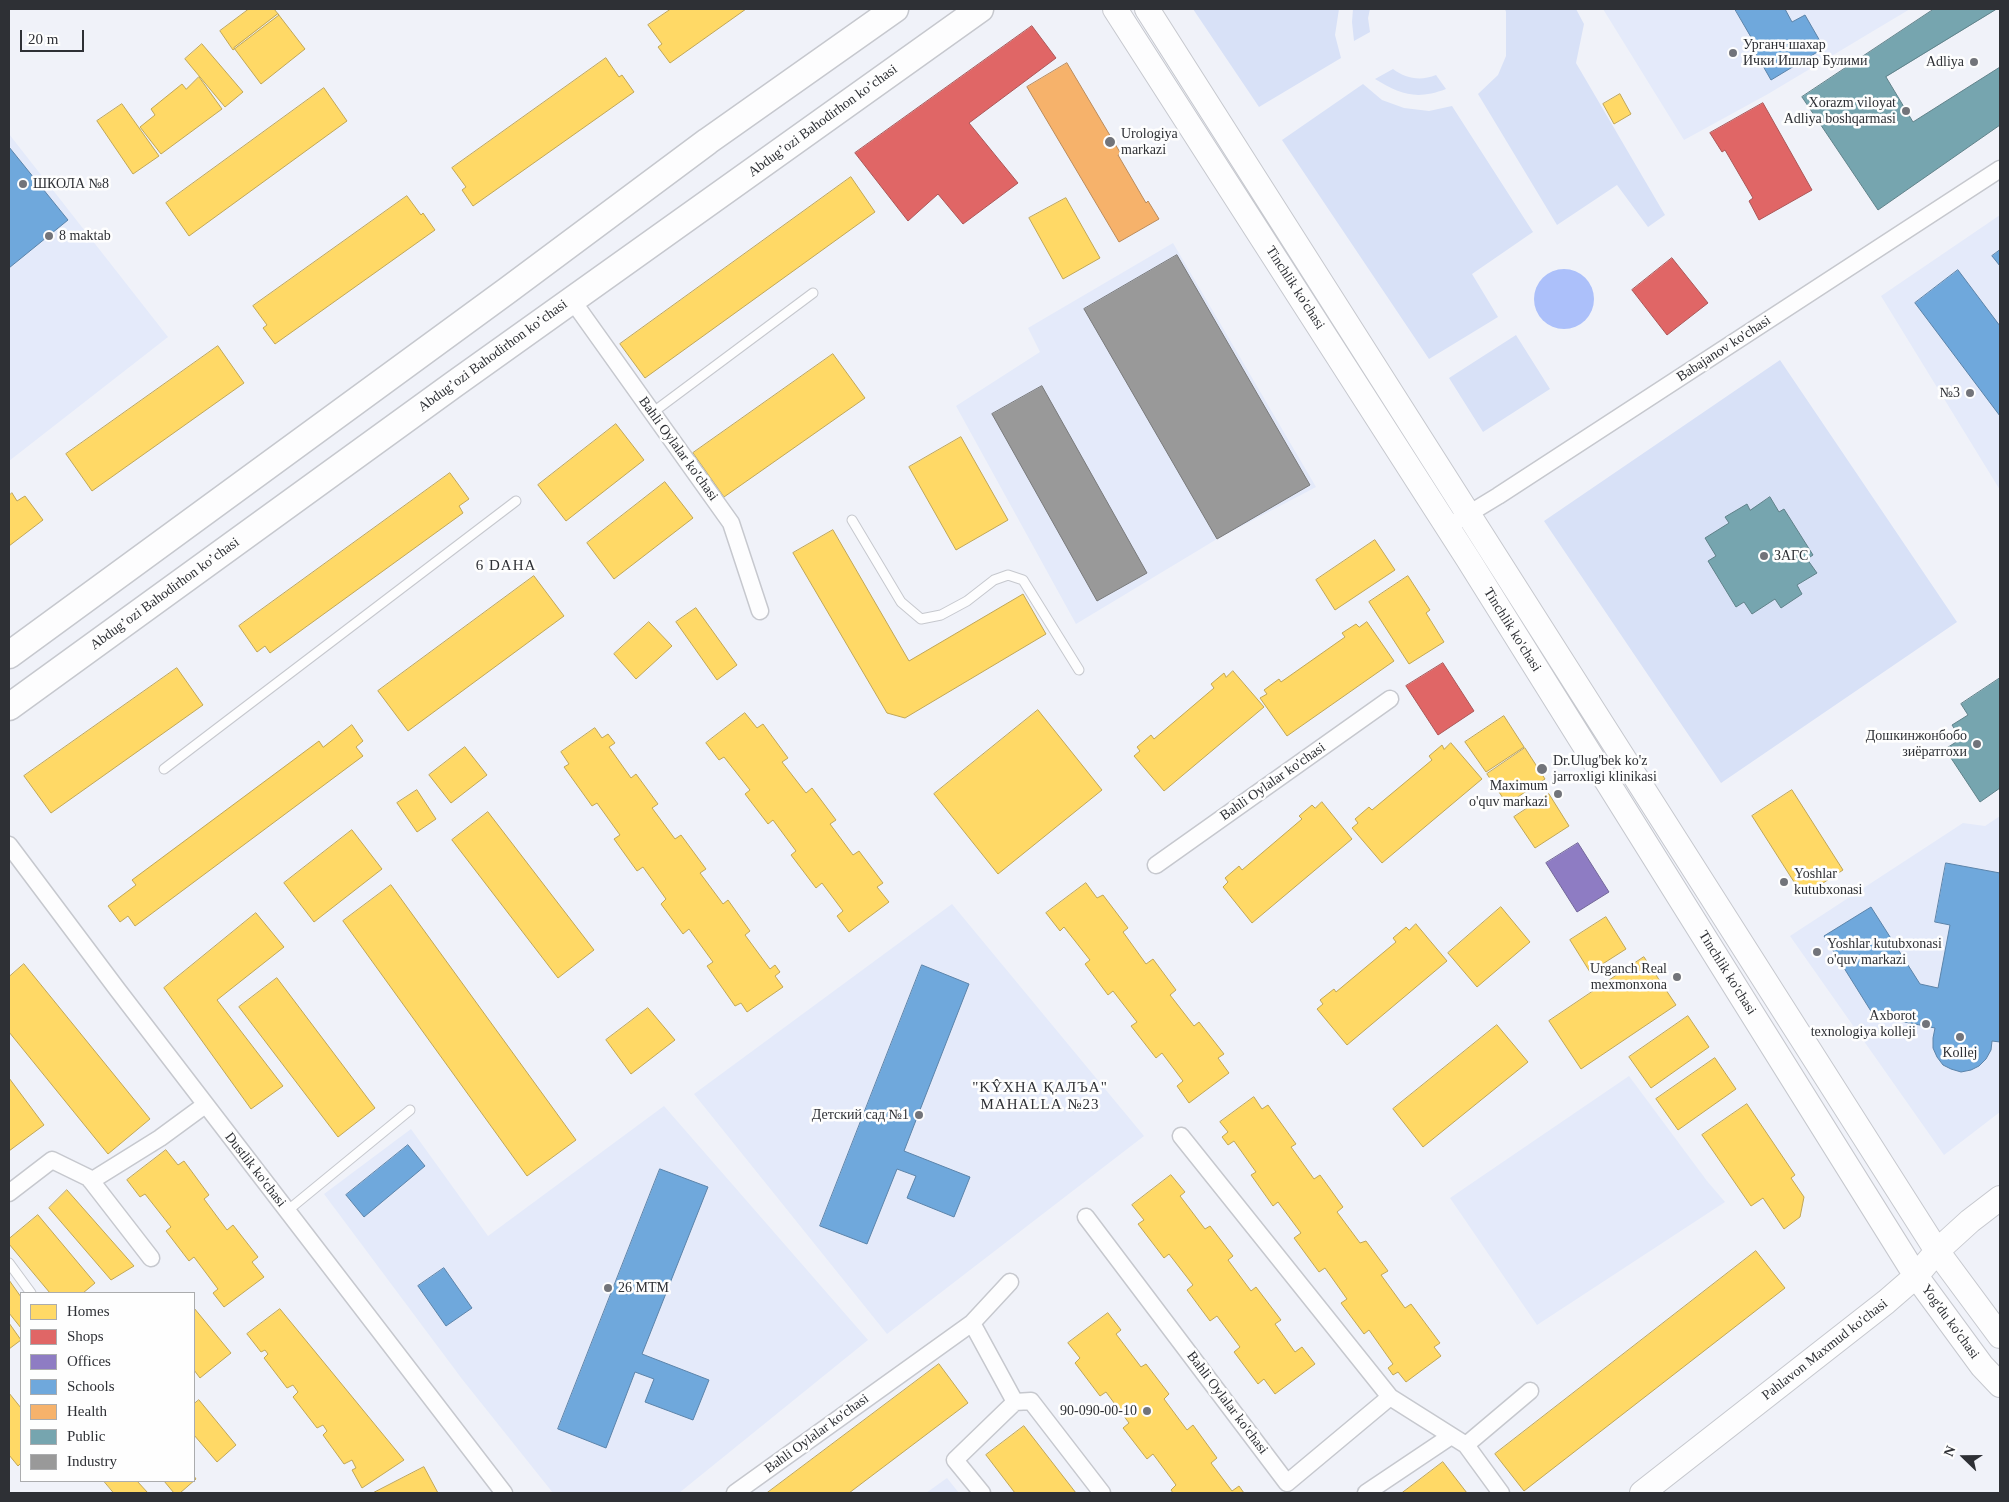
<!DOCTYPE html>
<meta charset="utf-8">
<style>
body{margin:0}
#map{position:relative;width:2009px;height:1502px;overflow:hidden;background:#f0f2f9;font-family:"Times New Roman",serif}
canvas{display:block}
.frame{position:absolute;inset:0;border:10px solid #2e3035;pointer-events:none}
.legend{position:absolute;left:20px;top:1292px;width:175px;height:190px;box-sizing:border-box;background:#fefefe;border:1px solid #abacae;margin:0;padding:6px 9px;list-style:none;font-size:15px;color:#2e3035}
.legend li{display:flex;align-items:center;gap:10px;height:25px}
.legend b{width:25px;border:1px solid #abacae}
.north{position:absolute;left:1939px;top:1432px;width:50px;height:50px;-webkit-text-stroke:4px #fefefe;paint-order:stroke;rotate:292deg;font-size:14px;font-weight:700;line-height:20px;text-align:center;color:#2e3035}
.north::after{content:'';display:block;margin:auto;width:18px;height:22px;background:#2e3035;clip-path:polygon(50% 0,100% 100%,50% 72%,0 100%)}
.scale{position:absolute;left:20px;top:30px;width:64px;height:22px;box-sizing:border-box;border:2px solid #2e3035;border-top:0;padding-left:6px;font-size:15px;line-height:18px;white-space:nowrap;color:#2e3035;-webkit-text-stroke:4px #fefefe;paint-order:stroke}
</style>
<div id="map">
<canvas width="2009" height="1502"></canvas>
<div class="frame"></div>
<ul class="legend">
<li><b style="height:14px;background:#ffd966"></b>Homes</li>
<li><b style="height:14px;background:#e06666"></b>Shops</li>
<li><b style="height:14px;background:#8e7cc3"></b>Offices</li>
<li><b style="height:14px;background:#6fa8dc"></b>Schools</li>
<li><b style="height:14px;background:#f6b26b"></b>Health</li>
<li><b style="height:14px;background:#76a5af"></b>Public</li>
<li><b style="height:14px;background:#999"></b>Industry</li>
</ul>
<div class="north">N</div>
<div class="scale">20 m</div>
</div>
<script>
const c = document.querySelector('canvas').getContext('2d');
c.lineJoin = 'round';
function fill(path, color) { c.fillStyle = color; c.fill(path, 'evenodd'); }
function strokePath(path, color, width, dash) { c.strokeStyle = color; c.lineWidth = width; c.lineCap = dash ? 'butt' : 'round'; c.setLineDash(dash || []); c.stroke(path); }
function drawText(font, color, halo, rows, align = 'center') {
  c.font = font + ' "Times New Roman",serif'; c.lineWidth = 5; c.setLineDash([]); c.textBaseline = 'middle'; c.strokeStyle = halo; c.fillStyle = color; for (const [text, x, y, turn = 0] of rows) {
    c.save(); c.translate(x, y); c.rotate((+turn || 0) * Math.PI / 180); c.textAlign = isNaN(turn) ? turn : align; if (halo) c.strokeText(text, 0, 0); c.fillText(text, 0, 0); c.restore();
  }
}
const built = new Path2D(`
 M 1603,9 L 1910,9 L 1768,94 L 1684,140 Z
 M 9,134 L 168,337 L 9,461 Z
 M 2000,215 L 2000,490 L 1881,296 Z
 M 1173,243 L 1316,487 L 1217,539 L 1076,624 L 956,406 L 1040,352 L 1028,328 Z
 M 2000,816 L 2000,1112 L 1944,1155 L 1790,936 L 1963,823 L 1985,826 Z
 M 952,904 L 1144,1136 L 887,1334 L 694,1094 Z
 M 1629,1076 L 1707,1181 L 1725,1202 L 1537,1325 L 1450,1198 Z
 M 664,1106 L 868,1340 L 679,1493 L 553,1493 L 462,1379 L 324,1194 L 411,1129 L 488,1236 Z
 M 947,1478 L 959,1493 L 926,1493 Z`);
const green = new Path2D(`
 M 1193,9 L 1339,9 L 1335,35 L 1341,58 L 1259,107 Z
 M 1353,9 L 1370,9 L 1368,18 L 1370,32 L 1354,41 L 1352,22 Z
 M 1505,9 L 1576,9 L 1584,24 L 1576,63 L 1665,215 L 1648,227 L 1617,185 L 1557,225 L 1478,94 L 1498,75 L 1506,56 L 1506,12 Z
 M 1393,69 C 1406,79 1421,81 1436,75 L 1446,89 C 1417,100 1401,95 1375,79 Z
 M 1363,84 L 1382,100 L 1404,108 L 1429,111 L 1452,106 L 1533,232 L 1472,274 L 1498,317 L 1429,359 L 1282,140 Z
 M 1516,335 L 1550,389 L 1483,432 L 1449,378 Z
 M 1780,360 L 1957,622 L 1721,783 L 1544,521 Z`);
const water = new Path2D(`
 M1534 299a30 30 0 1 1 60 0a30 30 0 1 1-60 0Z`);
const homes = new Path2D(`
 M 249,9 L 274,9 L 279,15 L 233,50 L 220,31 Z
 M 671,9 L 746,9 L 670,63 L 658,47 L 662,44 L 648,25 Z
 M 278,14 L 305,49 L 261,84 L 234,48 Z
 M 202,44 L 243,92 L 225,107 L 185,59 Z
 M 606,58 L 619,77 L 622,75 L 634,92 L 473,206 L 462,190 L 466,187 L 452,168 Z
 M 199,77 L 222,109 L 161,154 L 140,127 L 155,115 L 151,109 L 182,84 L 186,89 Z
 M 324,88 L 347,121 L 189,236 L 166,203 Z
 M 1620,94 L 1631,114 L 1614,124 L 1603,104 Z
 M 122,104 L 159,156 L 133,174 L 97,121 Z
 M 851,177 L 875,212 L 645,378 L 620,344 Z
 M 407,196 L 421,215 L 423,213 L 435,230 L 275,344 L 263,328 L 267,325 L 253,306 Z
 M 1066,198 L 1100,258 L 1063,279 L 1029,218 Z
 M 218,346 L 244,383 L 92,491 L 66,454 Z
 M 833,354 L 865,398 L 724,497 L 693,453 Z
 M 616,424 L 644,460 L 566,521 L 538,485 Z
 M 961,437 L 1008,520 L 956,550 L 909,467 Z
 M 450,473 L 469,499 L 459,506 L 463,513 L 270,653 L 265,646 L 257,652 L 239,626 Z
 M 665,482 L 693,518 L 614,579 L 587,543 Z
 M 12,493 L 17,501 L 25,496 L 43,520 L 9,546 L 9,496 Z
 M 833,530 L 909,661 L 1023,594 L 1046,634 L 905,718 L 887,713 L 793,553 Z
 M 1375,540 L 1395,570 L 1335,610 L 1316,580 Z
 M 534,576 L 564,616 L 408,731 L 378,691 Z
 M 1408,576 L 1430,610 L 1426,613 L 1444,642 L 1409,664 L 1369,602 Z
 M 696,608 L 737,665 L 717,680 L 676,622 Z
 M 649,622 L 672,646 L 636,679 L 614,654 Z
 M 1367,622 L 1394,661 L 1287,736 L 1260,698 L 1267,694 L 1264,690 L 1279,679 L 1281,682 L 1345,637 L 1342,633 L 1356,624 L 1359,627 Z
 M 177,668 L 203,705 L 51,813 L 24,776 Z
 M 1233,671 L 1264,707 L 1164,791 L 1134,756 L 1140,751 L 1137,747 L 1151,735 L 1154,739 L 1214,688 L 1211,684 L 1224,673 L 1226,677 Z
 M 1038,710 L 1102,790 L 998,874 L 934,794 Z
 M 745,713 L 757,728 L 763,724 L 788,758 L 782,762 L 806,793 L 812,788 L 836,820 L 830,824 L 853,855 L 859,851 L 883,883 L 877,887 L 889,902 L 849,932 L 837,916 L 843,911 L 822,883 L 816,888 L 791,855 L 796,851 L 773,820 L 768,824 L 745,794 L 750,790 L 724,757 L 719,760 L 706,743 Z
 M 1504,716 L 1524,747 L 1486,772 L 1465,742 Z
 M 352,725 L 363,741 L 356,747 L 363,756 L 135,926 L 128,916 L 120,922 L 108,906 L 136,885 L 132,880 L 319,741 L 323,747 Z
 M 595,728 L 602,738 L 608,734 L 615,743 L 609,747 L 631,778 L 636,774 L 658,804 L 652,808 L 675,839 L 681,835 L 706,869 L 700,873 L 723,904 L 728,900 L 750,931 L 745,935 L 770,969 L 775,965 L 780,972 L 775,976 L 783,987 L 747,1012 L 741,1003 L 735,1006 L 707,966 L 713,962 L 689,929 L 683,934 L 661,904 L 666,899 L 643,867 L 637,871 L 614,839 L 620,835 L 597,803 L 592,806 L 564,767 L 569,764 L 561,752 Z
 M 1451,743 L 1482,779 L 1382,863 L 1352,828 L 1358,823 L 1355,819 L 1369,807 L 1372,810 L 1432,760 L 1429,756 L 1442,745 L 1444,749 Z
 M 465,747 L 487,775 L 451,803 L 429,775 Z
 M 1525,748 L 1545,779 L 1507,804 L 1487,774 Z
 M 417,790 L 436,819 L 417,832 L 397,803 Z
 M 1792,790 L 1843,870 L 1803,896 L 1752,816 Z
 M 1549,794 L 1569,826 L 1535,848 L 1514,817 Z
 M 1322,802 L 1352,839 L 1252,923 L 1223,887 L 1228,882 L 1225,878 L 1239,866 L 1242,870 L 1302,819 L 1299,816 L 1312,805 L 1315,808 Z
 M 488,812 L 594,950 L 558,978 L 452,840 Z
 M 352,830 L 382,869 L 314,922 L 284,883 Z
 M 1086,883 L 1097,898 L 1103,895 L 1128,928 L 1123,932 L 1146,964 L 1153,959 L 1176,990 L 1170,995 L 1194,1026 L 1199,1022 L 1224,1054 L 1218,1058 L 1229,1073 L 1189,1103 L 1177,1086 L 1183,1081 L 1162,1053 L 1156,1058 L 1131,1026 L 1137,1022 L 1113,991 L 1108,995 L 1085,964 L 1090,960 L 1064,927 L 1060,931 L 1046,913 Z
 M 391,885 L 576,1140 L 527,1176 L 343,921 Z
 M 1501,907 L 1530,942 L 1477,987 L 1448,953 Z
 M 256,913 L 284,947 L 217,1000 L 283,1086 L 251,1109 L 164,988 Z
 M 1606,917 L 1626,949 L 1590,972 L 1570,940 Z
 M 1416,924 L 1447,961 L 1347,1045 L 1317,1009 L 1323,1004 L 1320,1000 L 1334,989 L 1336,992 L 1396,942 L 1393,938 L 1406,927 L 1409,930 Z
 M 1644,957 L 1676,1005 L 1581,1069 L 1549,1021 Z
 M 24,964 L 150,1119 L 108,1154 L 9,1032 L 9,977 Z
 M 277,978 L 375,1108 L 338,1137 L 239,1007 Z
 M 648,1008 L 675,1040 L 631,1074 L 606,1040 Z
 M 1688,1016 L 1709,1047 L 1651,1088 L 1629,1057 Z
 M 1497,1025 L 1528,1062 L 1423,1147 L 1393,1109 Z
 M 1715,1058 L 1736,1089 L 1678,1130 L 1656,1099 Z
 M 9,1078 L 44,1125 L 9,1151 Z
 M 1254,1097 L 1262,1109 L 1268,1105 L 1296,1144 L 1291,1147 L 1314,1179 L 1320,1175 L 1343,1207 L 1337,1212 L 1360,1243 L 1366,1241 L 1388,1271 L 1381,1275 L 1405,1308 L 1411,1304 L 1440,1343 L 1434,1347 L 1441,1356 L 1406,1382 L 1398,1372 L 1393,1375 L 1388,1368 L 1393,1364 L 1369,1330 L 1364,1334 L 1341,1303 L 1347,1299 L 1325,1268 L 1319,1272 L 1294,1238 L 1301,1233 L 1278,1202 L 1273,1206 L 1251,1175 L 1256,1172 L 1234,1141 L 1228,1145 L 1222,1137 L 1228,1132 L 1220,1122 Z
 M 1747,1104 L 1795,1175 L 1791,1178 L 1804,1197 L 1800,1217 L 1784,1229 L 1763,1198 L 1751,1206 L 1702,1135 Z
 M 166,1150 L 178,1165 L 184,1161 L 209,1195 L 204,1199 L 227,1230 L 233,1225 L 258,1257 L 252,1262 L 264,1277 L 224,1307 L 213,1293 L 218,1289 L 194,1257 L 189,1261 L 166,1231 L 171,1227 L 145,1194 L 140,1197 L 127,1180 Z
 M 1171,1175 L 1185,1192 L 1180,1196 L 1205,1229 L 1210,1226 L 1233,1256 L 1228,1260 L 1251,1291 L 1256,1287 L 1281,1320 L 1275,1324 L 1295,1352 L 1302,1347 L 1315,1364 L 1275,1394 L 1264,1379 L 1258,1384 L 1234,1352 L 1240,1347 L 1217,1316 L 1210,1321 L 1187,1290 L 1193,1285 L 1169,1254 L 1164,1258 L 1138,1224 L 1144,1220 L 1132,1205 Z
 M 67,1190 L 134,1266 L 111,1280 L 49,1208 Z
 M 38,1215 L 95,1283 L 83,1293 L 50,1293 L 9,1244 L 9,1239 Z
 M 1756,1251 L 1785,1288 L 1524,1491 L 1495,1454 Z
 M 9,1280 L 21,1297 L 21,1328 L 9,1313 Z
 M 194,1308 L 231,1353 L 200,1378 L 194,1370 Z
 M 280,1309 L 404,1460 L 362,1488 L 352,1470 L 356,1468 L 352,1460 L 344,1464 L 323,1435 L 327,1431 L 323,1425 L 317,1428 L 293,1397 L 298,1392 L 293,1385 L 287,1388 L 264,1358 L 268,1354 L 265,1350 L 261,1352 L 247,1334 Z
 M 1108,1313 L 1121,1330 L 1116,1334 L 1141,1367 L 1146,1364 L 1169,1394 L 1164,1399 L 1187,1430 L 1193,1425 L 1217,1458 L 1211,1463 L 1232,1491 L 1239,1486 L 1244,1493 L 1173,1493 L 1171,1490 L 1176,1485 L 1153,1454 L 1147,1459 L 1123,1428 L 1129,1423 L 1106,1392 L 1100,1396 L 1075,1363 L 1080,1358 L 1068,1343 Z
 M 9,1323 L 21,1340 L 9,1349 Z
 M 939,1364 L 968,1403 L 849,1493 L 767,1493 Z
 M 9,1393 L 21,1408 L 21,1463 L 18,1466 L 9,1455 Z
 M 199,1400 L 236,1445 L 217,1462 L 194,1435 L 194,1404 Z
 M 1024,1426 L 1076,1493 L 1015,1493 L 986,1455 Z
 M 1443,1462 L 1467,1493 L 1402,1493 Z
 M 424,1467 L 438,1493 L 373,1493 Z
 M 194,1476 L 196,1479 L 180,1493 L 174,1493 L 164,1481 L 194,1481 Z
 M 104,1481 L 137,1481 L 148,1493 L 114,1493 Z`);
const shops = new Path2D(`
 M 1032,26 L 1056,58 L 969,123 L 1018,183 L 963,224 L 938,194 L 908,221 L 855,153 Z
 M 1763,103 L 1812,190 L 1759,220 L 1749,201 L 1753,198 L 1725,150 L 1722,152 L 1710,133 Z
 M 1672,258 L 1708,303 L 1667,335 L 1632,290 Z
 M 1443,663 L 1474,711 L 1438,735 L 1406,686 Z`);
const offices = new Path2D(`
 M 1578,843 L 1609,892 L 1577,912 L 1546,863 Z`);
const schools = new Path2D(`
 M 1735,9 L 1785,9 L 1792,22 L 1805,15 L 1824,48 L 1771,80 L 1751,45 L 1754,43 Z
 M 9,147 L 68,220 L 9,268 Z
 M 2000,250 L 2000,266 L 1992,256 Z
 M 1958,270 L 2000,326 L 2000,416 L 1915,303 Z
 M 1946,863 L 2000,873 L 2000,1042 L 1992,1041 L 1991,1050 L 1986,1059 L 1979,1066 L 1971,1070 L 1961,1072 L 1951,1069 L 1943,1065 L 1937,1057 L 1933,1048 L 1933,1038 L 1935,1028 L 1874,1016 L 1824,936 L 1871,907 L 1920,984 L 1938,988 L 1950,925 L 1935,922 Z
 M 922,965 L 969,984 L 904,1151 L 970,1177 L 954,1217 L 907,1198 L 916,1176 L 897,1169 L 867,1244 L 820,1226 Z
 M 408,1145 L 425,1166 L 364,1217 L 346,1195 Z
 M 660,1169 L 708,1187 L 642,1354 L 709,1380 L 693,1420 L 645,1402 L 654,1379 L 635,1372 L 606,1448 L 558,1429 Z
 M 444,1268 L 472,1308 L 446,1326 L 418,1286 Z`);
const health = new Path2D(`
 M 1067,63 L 1121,154 L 1118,155 L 1146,203 L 1148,201 L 1159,219 L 1119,242 L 1027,87 Z`);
const public = new Path2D(`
 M 1934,9 L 2000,9 L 2000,125 L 1878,210 L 1802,97 Z
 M 1997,9 L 2000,9 L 2000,67 L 1913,122 L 1886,77 Z
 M 1770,497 L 1779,512 L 1784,509 L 1813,555 L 1807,559 L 1817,573 L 1797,585 L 1802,594 L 1781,608 L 1775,599 L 1752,614 L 1744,602 L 1736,607 L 1708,561 L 1716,556 L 1705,538 L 1729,523 L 1725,517 L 1747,504 L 1750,510 Z
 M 2000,678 L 2000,788 L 1980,802 L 1945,749 L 1961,739 L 1952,725 L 1968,715 L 1961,704 Z`);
const industry = new Path2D(`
 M 1177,255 L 1310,485 L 1217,539 L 1084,309 Z
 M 1042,386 L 1147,573 L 1097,601 L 992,414 Z`);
const lane = new Path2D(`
 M 652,413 L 813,293
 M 852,520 L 901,602 L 921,619 L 941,615 L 967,601 L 994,580 L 1008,575 L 1023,580 L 1079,670
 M 164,769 L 516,501
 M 287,1211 L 410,1110
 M 9,1263 L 31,1293`);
const street = new Path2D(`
 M 572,300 L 731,523 L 760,611
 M 1447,527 L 1498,496 L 2000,169
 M 9,845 L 117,989 L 504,1493
 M 1156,865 L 1390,699
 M 1181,1136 L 1390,1397 L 1466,1445
 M 91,1181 L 160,1138 L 205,1105
 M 9,1193 L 52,1160 L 89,1178 L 151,1258
 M 1086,1217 L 1287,1483 L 1390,1397
 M 972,1323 L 1010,1282
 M 1015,1402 L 1031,1401 L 1102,1493
 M 735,1493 L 972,1323 L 1015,1402 L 955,1460 L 982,1493
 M 1366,1493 L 1451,1436
 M 1501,1493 L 1466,1445 L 1530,1391`);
const secondary = new Path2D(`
 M 1115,9 L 1468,559 L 1916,1276 L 1982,1366 L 2000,1385
 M 1147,9 L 1937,1251 L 2000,1336
 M 1642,1493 L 1886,1302 L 1916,1276 L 1937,1251 L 1970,1221 L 2000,1198`);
const primary = new Path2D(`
 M 9,655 L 508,290 L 708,141 L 895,9
 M 9,707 L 453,385 L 980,9`);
const markers = [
 [1733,53,5,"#72747a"],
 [1974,62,5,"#72747a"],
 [1906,111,5,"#72747a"],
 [1110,142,6,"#72747a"],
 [23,184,5,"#72747a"],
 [49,236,5,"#72747a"],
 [1970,393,5,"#72747a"],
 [1764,556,5,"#72747a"],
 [1977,744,5,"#72747a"],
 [1542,769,6,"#72747a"],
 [1558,794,5,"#72747a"],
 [1784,882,5,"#72747a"],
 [1817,952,5,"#72747a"],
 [1677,977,5,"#72747a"],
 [1926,1024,5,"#72747a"],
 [1960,1037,5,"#72747a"],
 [919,1115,5,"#72747a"],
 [608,1288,5,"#72747a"],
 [1147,1411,5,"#72747a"]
];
const poiNames = [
 ["Урганч шахар",1743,45],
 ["Ички Ишлар Булими",1743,61],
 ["Adliya",1964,62,"right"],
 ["Xorazm viloyat",1896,103,"right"],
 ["Adliya boshqarmasi",1896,119,"right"],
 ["Urologiya",1121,134],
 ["markazi",1121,150],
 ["ШКОЛА №8",33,184],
 ["8 maktab",59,236],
 ["№3",1960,393,"right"],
 ["ЗАГС",1774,556],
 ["Дошкинжонбобо",1967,736,"right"],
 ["зиёратгохи",1967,752,"right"],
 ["Dr.Ulug'bek ko'z",1553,761],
 ["jarroxligi klinikasi",1553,777],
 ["Maximum",1548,786,"right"],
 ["o'quv markazi",1548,802,"right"],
 ["Yoshlar",1794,874],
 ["kutubxonasi",1794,890],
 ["Yoshlar kutubxonasi",1827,944],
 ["o'quv markazi",1827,960],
 ["Urganch Real",1667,969,"right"],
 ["mexmonxona",1667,985,"right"],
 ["Axborot",1916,1016,"right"],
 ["texnologiya kolleji",1916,1032,"right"],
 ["Kollej",1960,1053,"center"],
 ["Детский сад №1",909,1115,"right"],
 ["26 MTM",618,1288],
 ["90-090-00-10",1137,1411,"right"]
];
const streetNames = [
 ["Abdug’ozi Bahodirhon ko’chasi",823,121,-36],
 ["Tinchlik ko'chasi",1295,288,57],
 ["Babajanov ko'chasi",1724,349,-33],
 ["Abdug’ozi Bahodirhon ko’chasi",493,356,-36],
 ["Bahli Oylalar ko'chasi",678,449,54],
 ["Abdug’ozi Bahodirhon ko’chasi",165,594,-36],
 ["Tinchlik ko'chasi",1512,630,58],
 ["Bahli Oylalar ko'chasi",1273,782,-35],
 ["Tinchlik ko'chasi",1727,973,58],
 ["Dustlik ko'chasi",255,1170,52],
 ["Yog'du ko'chasi",1950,1322,54],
 ["Pahlavon Maxmud ko'chasi",1825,1350,-38],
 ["Bahli Oylalar ko'chasi",1227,1403,53],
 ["Bahli Oylalar ko'chasi",817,1434,-36]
];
const neighbourhoodNames = [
 ["6 DAHA",506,566],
 ["\"KŶХНА ҚАЛЪА\"",1040,1088],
 ["MAHALLA №23",1040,1105]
];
fill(built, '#e4eafa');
fill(green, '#d8e1f7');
fill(water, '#acc0fa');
fill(homes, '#ffd966');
strokePath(homes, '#c0a657', 1);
fill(shops, '#e06666');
strokePath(shops, '#ab5657', 1);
fill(offices, '#8e7cc3');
strokePath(offices, '#716598', 1);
fill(schools, '#6fa8dc');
strokePath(schools, '#5c84aa', 1);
fill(health, '#f6b26b');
strokePath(health, '#ba8b5b', 1);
fill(public, '#76a5af');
strokePath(public, '#60828a', 1);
fill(industry, '#999');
strokePath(industry, '#797a7b', 1);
strokePath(lane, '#c6c8ce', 11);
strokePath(street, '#c6c8ce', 19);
strokePath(secondary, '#c6c8ce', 26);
strokePath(primary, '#c6c8ce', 29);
strokePath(lane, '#fdfdfe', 9);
strokePath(street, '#fdfdfe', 16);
strokePath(secondary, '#fdfdfe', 24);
strokePath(primary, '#fdfdfe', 26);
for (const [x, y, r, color] of markers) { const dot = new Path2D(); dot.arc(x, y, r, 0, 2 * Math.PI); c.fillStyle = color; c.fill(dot); strokePath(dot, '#fefefe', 2); }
drawText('14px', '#2e3035', '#fefefe', poiNames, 'left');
drawText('14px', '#2e3035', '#fefefe', streetNames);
c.letterSpacing = '1px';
drawText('15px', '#2e3035', '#fefefe', neighbourhoodNames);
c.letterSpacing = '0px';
</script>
